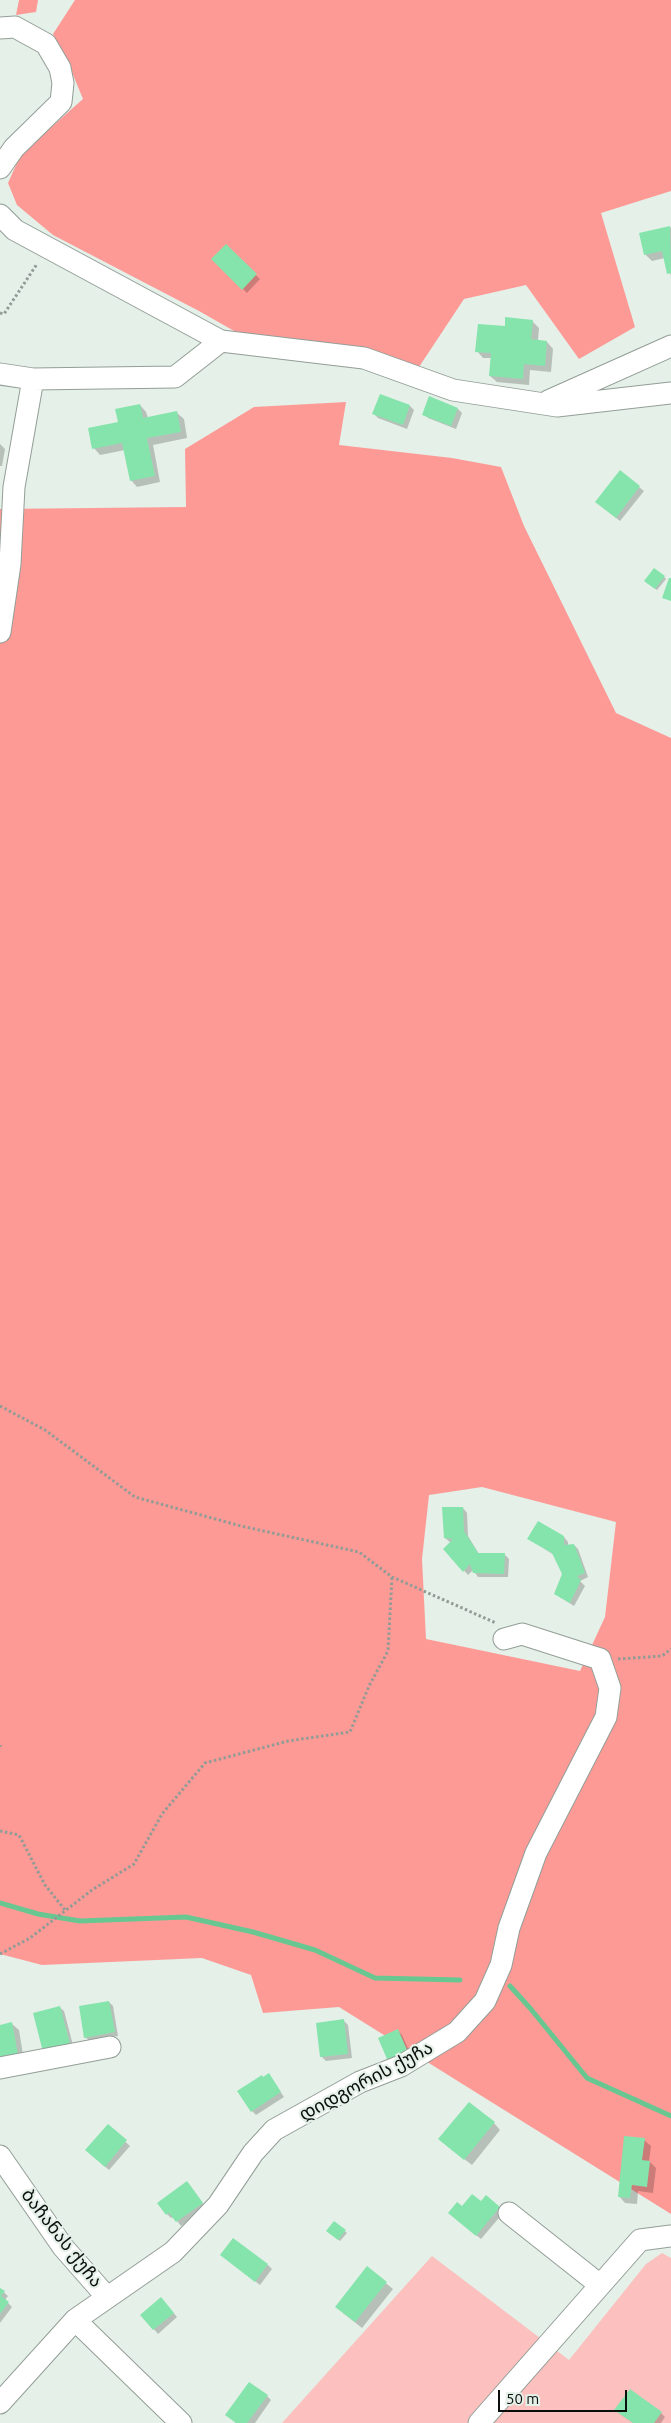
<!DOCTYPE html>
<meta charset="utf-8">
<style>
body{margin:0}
#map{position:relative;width:671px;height:2423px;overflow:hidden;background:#e4f0e8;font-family:Ubuntu,sans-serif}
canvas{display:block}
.scale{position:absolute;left:498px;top:2390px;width:129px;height:22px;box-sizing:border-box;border:2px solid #0b0f0c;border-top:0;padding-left:6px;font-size:15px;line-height:18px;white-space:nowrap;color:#0b0f0c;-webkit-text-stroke:4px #e4f0e8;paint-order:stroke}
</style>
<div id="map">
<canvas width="671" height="2423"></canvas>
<div class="scale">50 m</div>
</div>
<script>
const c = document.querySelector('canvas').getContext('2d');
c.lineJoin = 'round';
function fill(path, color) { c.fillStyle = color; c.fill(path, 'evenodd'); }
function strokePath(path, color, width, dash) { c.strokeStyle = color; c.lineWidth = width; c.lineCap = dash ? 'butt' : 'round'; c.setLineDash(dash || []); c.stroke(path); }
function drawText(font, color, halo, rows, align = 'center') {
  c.font = font + ' Ubuntu,"Noto Sans Georgian",sans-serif'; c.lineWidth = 4.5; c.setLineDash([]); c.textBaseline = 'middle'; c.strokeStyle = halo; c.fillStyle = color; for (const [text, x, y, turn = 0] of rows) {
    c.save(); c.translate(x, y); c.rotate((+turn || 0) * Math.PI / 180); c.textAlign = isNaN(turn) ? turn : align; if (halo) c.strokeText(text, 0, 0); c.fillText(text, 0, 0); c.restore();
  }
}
const green = new Path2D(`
 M 662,2253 L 671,2258 L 671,2423 L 282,2423 L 432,2256 L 569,2360 L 646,2264 Z`);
const forest = new Path2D(`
 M 19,0 L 38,0 L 36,12 L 16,15 Z
 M 75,0 L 671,0 L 671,191 L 601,213 L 635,327 L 579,359 L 526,285 L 464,299 L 419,367 L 257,344 L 199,311 L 53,235 L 17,205 L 8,183 L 21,154 L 83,99 L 69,65 L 53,34 Z
 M 346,402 L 339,445 L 452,458 L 501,467 L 524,526 L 616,713 L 671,738 L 671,2214 L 339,2007 L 263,2013 L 251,1975 L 202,1958 L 42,1965 L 0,1954 L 0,509 L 186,507 L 185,449 L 254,407 ZM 482,1487 L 616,1522 L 605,1617 L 580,1671 L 426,1639 L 422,1559 L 429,1495 Z`);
const shadow = new Path2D(`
 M 670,227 L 671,228 L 671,276 L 665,258 L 652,261 L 645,254 L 640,234 Z
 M 226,246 L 260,279 L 247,293 L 213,259 Z
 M 532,321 L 539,328 L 538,341 L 547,342 L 553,349 L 551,372 L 530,370 L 529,385 L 497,382 L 490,376 L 492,358 L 483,358 L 477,351 Z
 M 381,395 L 410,406 L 414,410 L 407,429 L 378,418 L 374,414 Z
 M 140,405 L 146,412 L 148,418 L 177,413 L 184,419 L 187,438 L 153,445 L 160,482 L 137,487 L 131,480 L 125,450 L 100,455 L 94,448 Z
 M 458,409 L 462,413 L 456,429 L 428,418 L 424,414 Z
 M 0,444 L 5,449 L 2,466 L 0,466 Z
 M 620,472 L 644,491 L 620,521 L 601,506 Z
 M 664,577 L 666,579 L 657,590 L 647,583 Z
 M 463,1508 L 467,1513 L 468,1536 L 479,1554 L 505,1555 L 509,1559 L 508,1577 L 478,1577 L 473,1570 L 468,1575 L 445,1549 L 451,1543 L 445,1538 Z
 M 564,1537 L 568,1542 L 568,1546 L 574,1545 L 578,1549 L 588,1577 L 580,1581 L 585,1586 L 574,1606 L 555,1594 L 563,1574 L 554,1555 L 529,1539 Z
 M 109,2002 L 113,2006 L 118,2036 L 90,2041 L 85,2037 Z
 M 59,2007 L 64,2011 L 74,2049 L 49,2055 Z
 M 344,2021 L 348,2025 L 352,2058 L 326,2061 L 321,2056 Z
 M 12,2024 L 19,2030 L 24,2061 L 0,2066 L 0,2026 Z
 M 398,2031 L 402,2035 L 414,2062 L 379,2038 Z
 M 269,2075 L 284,2097 L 256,2115 L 252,2111 L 263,2079 Z
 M 494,2123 L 500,2130 L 472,2165 L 446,2145 Z
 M 108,2126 L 130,2146 L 109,2170 L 91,2154 Z
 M 644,2140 L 651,2146 L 649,2161 L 656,2168 L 653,2193 L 638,2191 L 637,2204 L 625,2203 L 619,2196 Z
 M 191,2187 L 206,2208 L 181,2226 L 174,2217 L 171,2218 L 167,2214 Z
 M 481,2203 L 499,2208 L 504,2212 L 481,2239 L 454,2217 L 462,2208 Z
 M 334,2223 L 347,2233 L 340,2241 L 330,2233 Z
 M 222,2255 L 268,2265 L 272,2269 L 260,2285 Z
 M 367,2268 L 393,2289 L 362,2328 L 343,2313 Z
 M 0,2289 L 8,2296 L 5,2300 L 12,2307 L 0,2323 Z
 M 165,2303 L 177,2317 L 158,2334 L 142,2315 Z
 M 267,2396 L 271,2400 L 255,2423 L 236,2423 L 227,2415 Z
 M 661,2413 L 665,2417 L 661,2423 L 633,2423 L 620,2414 Z`);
const stream = new Path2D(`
 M 0,1903 L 38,1914 L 80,1921 L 186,1917 L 253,1932 L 315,1950 L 375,1978 L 460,1980
 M 510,1986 L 530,2008 L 587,2078 L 671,2116`);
const building = new Path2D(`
 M 670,226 L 671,273 L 667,274 L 662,251 L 644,255 L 639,233 Z
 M 226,244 L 257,274 L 242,290 L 211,259 Z
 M 505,317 L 533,320 L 531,339 L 547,341 L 545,366 L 524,364 L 523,379 L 489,376 L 491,353 L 475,352 L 478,324 L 505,326 Z
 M 380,394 L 410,405 L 403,425 L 372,414 Z
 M 429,396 L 458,408 L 451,426 L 422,415 Z
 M 140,404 L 143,418 L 177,411 L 181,432 L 147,438 L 155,476 L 130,481 L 122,443 L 92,449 L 88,428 L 118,422 L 115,409 Z
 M 620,470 L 640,486 L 616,518 L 595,502 Z
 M 654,568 L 665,576 L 655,589 L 644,581 Z
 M 669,578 L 671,578 L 671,601 L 662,598 Z
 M 442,1507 L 463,1507 L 464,1531 L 478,1553 L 505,1553 L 504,1574 L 473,1573 L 470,1564 L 463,1572 L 443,1549 L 453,1539 L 444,1538 Z
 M 538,1521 L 564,1536 L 564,1545 L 574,1544 L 585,1573 L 577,1576 L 581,1580 L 570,1603 L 554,1594 L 562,1574 L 552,1553 L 527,1539 Z
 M 109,2001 L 115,2032 L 84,2038 L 79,2006 Z
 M 60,2006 L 70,2044 L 43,2052 L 33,2013 Z
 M 344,2019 L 348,2054 L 320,2057 L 316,2023 Z
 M 12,2022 L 18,2055 L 0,2058 L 0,2025 Z
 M 398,2029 L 410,2057 L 390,2066 L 378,2038 Z
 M 269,2073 L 281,2092 L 251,2112 L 237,2091 L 262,2075 L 263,2077 Z
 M 469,2102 L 495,2122 L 464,2160 L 438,2139 Z
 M 108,2124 L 127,2140 L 105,2167 L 85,2150 Z
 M 624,2136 L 645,2138 L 642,2160 L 650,2161 L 647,2187 L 632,2185 L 630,2198 L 618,2197 Z
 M 187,2181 L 203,2203 L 176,2222 L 169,2213 L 166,2215 L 157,2203 Z
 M 472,2194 L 481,2201 L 486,2195 L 500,2207 L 476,2236 L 448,2213 L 457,2202 L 462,2206 Z
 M 334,2221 L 346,2230 L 338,2240 L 326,2231 Z
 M 233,2238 L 268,2264 L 255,2282 L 220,2255 Z
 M 367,2266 L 387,2282 L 355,2322 L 335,2307 Z
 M 0,2288 L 5,2291 L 1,2296 L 9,2302 L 0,2314 Z
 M 161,2297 L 174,2313 L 153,2330 L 140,2315 Z
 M 249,2382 L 268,2395 L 247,2423 L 236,2423 L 225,2415 Z
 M 630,2389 L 662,2412 L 654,2423 L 633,2423 L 614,2410 Z`);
const path = new Path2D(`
 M 0,313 L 4,314 L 37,264
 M 0,1406 L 45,1430 L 135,1497 L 241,1526 L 359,1552 L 392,1577 L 496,1623
 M 618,1659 L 662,1656 L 671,1649
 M 0,1745 L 0,1747
 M 0,1831 L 19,1835 L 45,1885 L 65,1910
 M 0,1954 L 30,1938 L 92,1890 L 134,1864 L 162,1814 L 205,1763 L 288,1741 L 350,1732 L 369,1686 L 388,1651 L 392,1577`);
const minor = new Path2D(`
 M 0,28 L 15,27 L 46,44 L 60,68 L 63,83 L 61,102 L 14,148 L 0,168
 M 0,215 L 15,230 L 221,341
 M 0,374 L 33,379 L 175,377 L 221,341 L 364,358 L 453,390 L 557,406 L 671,393
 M 548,401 L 671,346
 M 0,632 L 10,564 L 14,487 L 33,379
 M 0,2068 L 110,2047
 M 0,2156 L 63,2247 L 106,2296
 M 509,2213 L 600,2285
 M 75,2320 L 181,2423
 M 0,2403 L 75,2320 L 173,2252 L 218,2205 L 253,2153 L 274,2130 L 360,2082 L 401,2066 L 457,2032 L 485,2001 L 501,1965 L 509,1928 L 536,1853 L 606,1717 L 610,1688 L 600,1659 L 522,1634 L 504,1639
 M 479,2423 L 640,2240 L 671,2236`);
const streetNames = [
 ["დიდგორის ქუჩა",366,2081,-28],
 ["ბაჩანას ქუჩა",62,2238,52]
];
fill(green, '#fcc1be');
fill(forest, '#fe9a96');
fill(shadow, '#0003');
strokePath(stream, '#68c791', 5);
fill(building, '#85e4ac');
strokePath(minor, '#939e97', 23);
strokePath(path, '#929b95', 3, [2.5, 2.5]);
strokePath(minor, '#fff', 21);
drawText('18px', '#0b0f0c', '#e4f0e8', streetNames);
</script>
